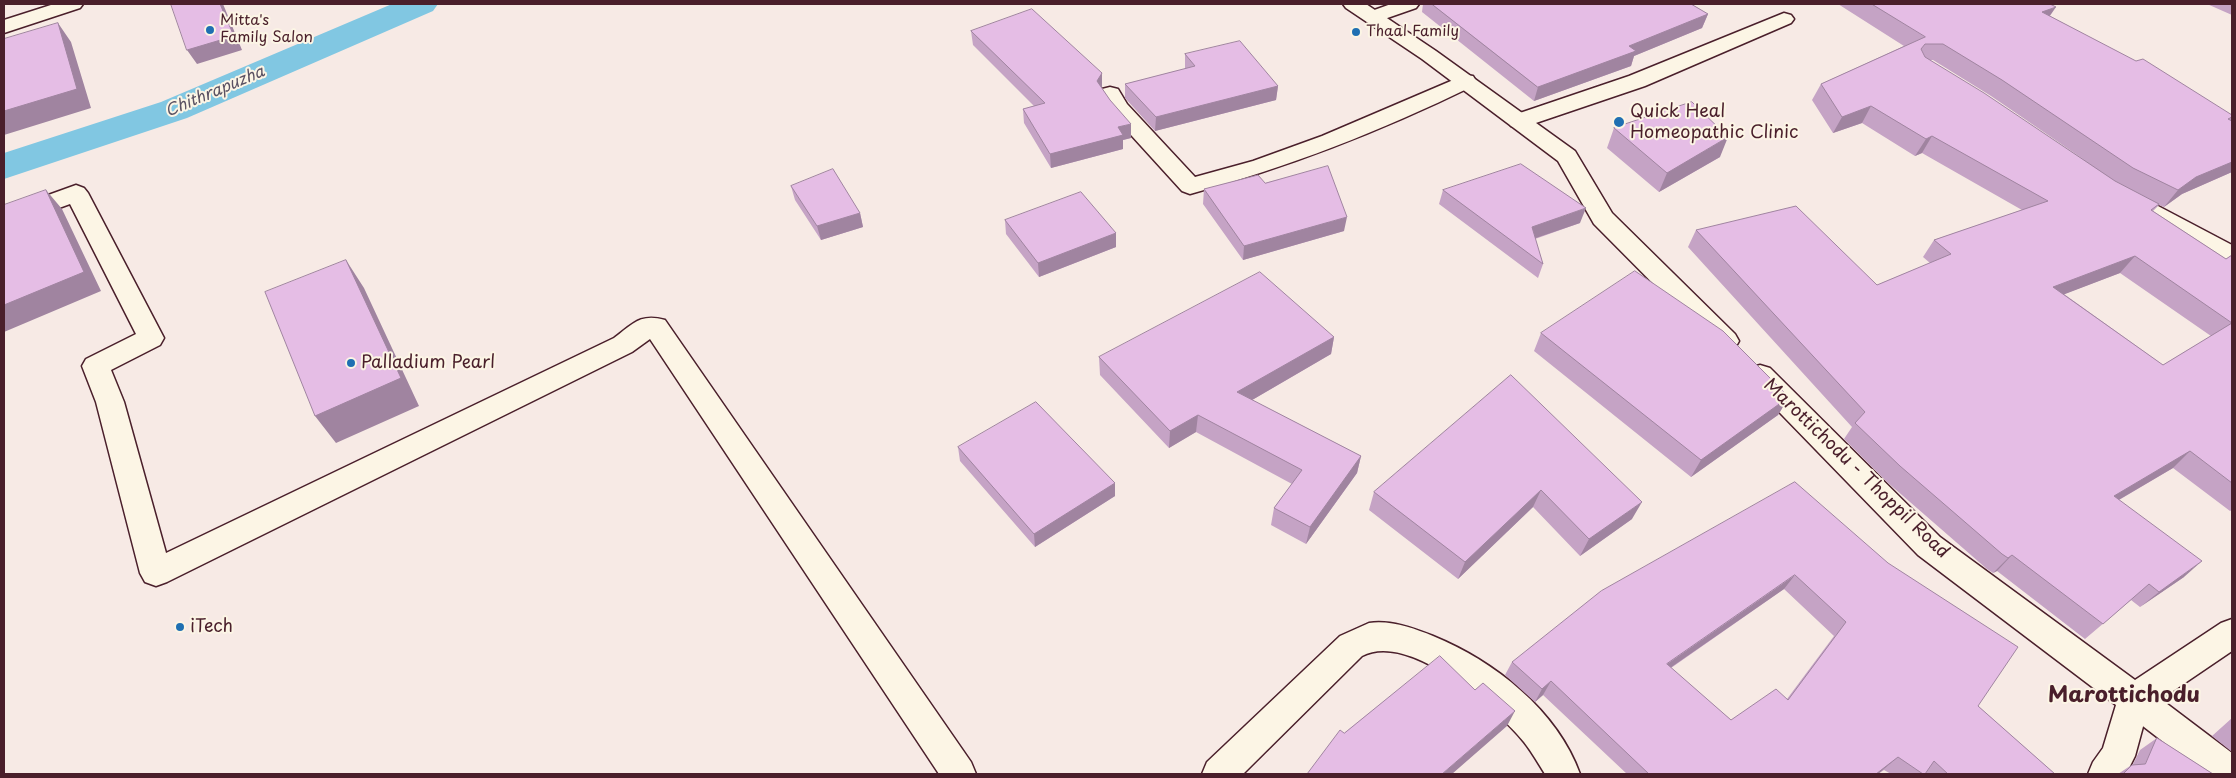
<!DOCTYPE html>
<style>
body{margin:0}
#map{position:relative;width:2236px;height:778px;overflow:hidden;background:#f7eae5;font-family:"Playpen Sans",sans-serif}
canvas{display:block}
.frame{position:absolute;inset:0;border:5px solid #4a1f2b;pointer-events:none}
</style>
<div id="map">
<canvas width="2236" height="778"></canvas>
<div class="frame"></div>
</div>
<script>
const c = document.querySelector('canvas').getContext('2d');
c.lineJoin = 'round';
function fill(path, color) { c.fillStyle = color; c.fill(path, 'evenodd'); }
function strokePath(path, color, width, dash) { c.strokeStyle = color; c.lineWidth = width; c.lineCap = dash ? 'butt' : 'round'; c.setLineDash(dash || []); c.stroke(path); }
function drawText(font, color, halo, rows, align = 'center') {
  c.font = font + ' "Playpen Sans",sans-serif'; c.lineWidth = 4; c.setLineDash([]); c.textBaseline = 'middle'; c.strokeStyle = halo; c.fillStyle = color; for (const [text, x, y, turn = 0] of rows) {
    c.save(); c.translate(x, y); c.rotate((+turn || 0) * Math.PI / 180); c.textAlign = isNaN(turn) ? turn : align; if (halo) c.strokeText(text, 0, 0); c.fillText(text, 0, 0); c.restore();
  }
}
const canal = new Path2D(`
 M 392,4 L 438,4 L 433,11 L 187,118 L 4,179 L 4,153 L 161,102 Z`);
const street = new Path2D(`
 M 1391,4 L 1419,4 L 1416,8 L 1373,23 L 1366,21 L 1363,17 L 1366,13 Z
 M 1784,13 L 1791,15 L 1794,19 L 1791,23 L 1645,86 L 1527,126 L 1519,128 L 1511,126 L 1508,121 L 1511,116 L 1629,76 Z
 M 1465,75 L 1473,76 L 1476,81 L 1473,86 C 1381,131 1289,167 1190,194 L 1182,191 L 1111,113 L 1099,94 L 1102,89 L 1110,87 L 1118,89 L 1127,104 L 1195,177 L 1253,161 L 1322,136 Z
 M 76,185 L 84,188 L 88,193 L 164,338 L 160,345 L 111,370 L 124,402 L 166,553 L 614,338 C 633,324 640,313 665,320 L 971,762 L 976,774 L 939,774 L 650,339 L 632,352 L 167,582 L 156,586 L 145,582 L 140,573 L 96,402 L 82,366 L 86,359 L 136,334 L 70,204 L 4,228 L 4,211 Z
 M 2149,204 L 2158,206 L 2232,245 L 2232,263 L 2223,261 L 2140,218 L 2137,212 L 2140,206 Z
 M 1369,623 C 1391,620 1413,628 1433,636 C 1494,661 1557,710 1580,774 L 1545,774 C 1538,763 1532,752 1524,742 C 1496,708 1409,631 1362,656 L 1243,774 L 1202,774 L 1207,762 L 1340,636 Z
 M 2134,684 L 2146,688 L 2232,753 L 2232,774 L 2205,774 L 2122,710 L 2117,699 L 2122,688 Z`);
const secondary = new Path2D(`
 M 54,4 L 83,4 L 80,8 L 4,33 L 4,20 Z
 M 1343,4 L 1366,4 L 1436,51 L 1575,151 L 1612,213 L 1735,334 L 1739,341 L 1735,348 L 1726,351 L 1717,348 L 1594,224 L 1558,161 L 1422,59 L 1346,8 Z
 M 1760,365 L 1770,368 L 1940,537 L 2135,680 L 2221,623 L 2232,619 L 2232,651 L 2148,708 L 2135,756 L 2126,774 L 2088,774 L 2093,762 L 2103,748 L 2116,705 L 1918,555 L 1750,382 L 1746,375 L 1750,368 Z`);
const wall = new Path2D(`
 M 1423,4 L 1691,4 L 1708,14 L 1702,28 L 1634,56 L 1631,66 L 1534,101 L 1422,12 Z
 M 1838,4 L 2050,4 L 2050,16 L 2232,115 L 2232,120 L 2231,121 L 2232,121 L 2232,172 L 2182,194 L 2164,207 L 2159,205 L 2153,211 L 2226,259 L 2232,255 L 2232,510 L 2230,511 L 2173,468 L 2119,500 L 2184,577 L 2140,607 L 2131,600 L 2085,639 L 1997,571 L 1993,573 L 1987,569 L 1887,482 L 1844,439 L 1852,427 L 1688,247 L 1696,230 L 1877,285 L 1930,263 L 1923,257 L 1934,240 L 2022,210 L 1922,153 L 1915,156 L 1862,123 L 1833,133 L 1812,100 L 1821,84 L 1904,46 ZM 1930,60 L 1933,60 L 1991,96 L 2086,161 ZM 2120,273 L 2211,336 L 2163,365 L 2064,294 Z
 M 2207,4 L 2232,4 L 2232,15 Z
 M 971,31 L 1102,73 L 1102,88 L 1131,138 L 1123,140 L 1123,149 L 1051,168 L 1024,123 L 1023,109 L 1034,106 L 973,45 Z
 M 1185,54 L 1278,86 L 1276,100 L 1155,131 L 1125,98 L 1125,84 L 1185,69 Z
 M 1614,128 L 1720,157 L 1659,192 L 1607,148 Z
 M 1265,183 L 1344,231 L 1243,260 L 1203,204 L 1204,189 Z
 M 791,186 L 860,213 L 863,227 L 821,240 L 795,200 Z
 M 1443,190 L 1580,223 L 1535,239 L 1543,264 L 1538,278 L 1439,204 Z
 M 1005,220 L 1116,233 L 1116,247 L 1039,277 L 1006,234 Z
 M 1541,333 L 1789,397 L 1778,415 L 1691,477 L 1534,351 Z
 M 1334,337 L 1331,354 L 1252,400 L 1361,456 L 1357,473 L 1306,544 L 1271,525 L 1274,508 L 1292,484 L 1196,432 L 1169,448 L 1100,375 L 1099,357 Z
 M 1511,375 L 1632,519 L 1580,556 L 1533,507 L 1458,579 L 1369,510 L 1374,492 Z
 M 958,447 L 1115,483 L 1115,496 L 1035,547 L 960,461 Z
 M 1795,482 L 1978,706 L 2055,774 L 1891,774 L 1884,770 L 1878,774 L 1627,774 L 1543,695 L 1535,702 L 1505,675 L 1512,662 ZM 1784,589 L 1834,636 L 1787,699 L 1731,720 L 1671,668 Z
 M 2232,718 L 2232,752 L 2212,736 Z
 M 2157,738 L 2213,774 L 2118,774 L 2133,764 L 2140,750 Z`);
const shadedWall = new Path2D(`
 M 220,4 L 223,4 L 242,50 L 197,64 L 187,50 Z
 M 2056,7 L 2045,23 L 2042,12 Z
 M 1708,14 L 1702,28 L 1634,56 L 1631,66 L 1534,101 L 1538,87 L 1629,46 Z
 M 58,23 L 71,42 L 91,108 L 4,135 L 4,111 Z
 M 1102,73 L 1102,87 L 1097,95 L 1097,81 Z
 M 1278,86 L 1276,100 L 1155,131 L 1156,117 Z
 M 1871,106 L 1862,123 L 1833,133 L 1842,117 Z
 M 1131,124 L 1131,138 L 1123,140 L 1123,149 L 1051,168 L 1050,154 L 1118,127 Z
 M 1932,136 L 1922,153 L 1915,156 L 1926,139 Z
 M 1728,137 L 1720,157 L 1659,192 L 1667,173 Z
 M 2232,162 L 2232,172 L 2182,194 L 2164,207 L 2178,190 L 2196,177 Z
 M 46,190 L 62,209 L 101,291 L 4,332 L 4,305 Z
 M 1586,208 L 1580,223 L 1527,241 L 1532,227 Z
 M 860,213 L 863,227 L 821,240 L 817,226 Z
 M 1347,217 L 1344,231 L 1243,260 L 1244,246 Z
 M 1116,233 L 1116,247 L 1039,277 L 1038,263 Z
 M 2135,256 L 2120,273 L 2039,304 L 2053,287 Z
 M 346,260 L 364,288 L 419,406 L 336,443 L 315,416 Z
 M 1334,337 L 1331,354 L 1235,410 L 1237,392 Z
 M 1789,397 L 1778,415 L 1691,477 L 1701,460 Z
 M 1198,415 L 1196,432 L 1169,448 L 1170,431 Z
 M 2190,451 L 2173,468 L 2098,512 L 2114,496 Z
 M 1361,456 L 1357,473 L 1306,544 L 1310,527 Z
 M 1115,483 L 1115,496 L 1035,547 L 1034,534 Z
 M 1541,490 L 1533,507 L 1458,579 L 1465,562 Z
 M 1642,502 L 1632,519 L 1580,556 L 1589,539 Z
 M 2012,555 L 1997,571 L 1993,573 L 2008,558 Z
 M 2202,561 L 2184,577 L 2140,607 L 2159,592 Z
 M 1795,575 L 1784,589 L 1657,677 L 1667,664 Z
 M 1551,681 L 1543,695 L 1535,702 L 1542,689 Z
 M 1515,711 L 1507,726 L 1452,774 L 1442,774 Z
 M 1898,757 L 1878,774 L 1876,774 Z`);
const building = new Path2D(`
 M 171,4 L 220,4 L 234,36 L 187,50 Z
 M 1432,4 L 1691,4 L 1708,14 L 1629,46 L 1636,51 L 1538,87 Z
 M 1872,4 L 2050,4 L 2056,7 L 2042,12 L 2136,61 L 2143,59 L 2232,115 L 2232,117 L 2228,119 L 2232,121 L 2232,162 L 2196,177 L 2178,190 L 2133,168 L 2002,80 L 1943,44 L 1925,44 L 1921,49 L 1925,57 L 1984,93 L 2115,181 L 2159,204 L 2151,210 L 2226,259 L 2232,255 L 2232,323 L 2135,256 L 2053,287 L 2163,365 L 2232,323 L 2232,483 L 2190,451 L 2114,496 L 2202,561 L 2159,592 L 2149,584 L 2103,624 L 2012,555 L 2008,558 L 2002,554 L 1900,466 L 1855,423 L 1865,412 L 1696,230 L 1796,206 L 1877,285 L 1951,254 L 1934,240 L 2048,201 L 1932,136 L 1926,139 L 1871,106 L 1842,117 L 1821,84 L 1925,37 Z
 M 1032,9 L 1102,73 L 1097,81 L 1110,100 L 1131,124 L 1118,127 L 1123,135 L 1050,154 L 1023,109 L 1045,103 L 971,31 Z
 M 58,23 L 77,89 L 4,111 L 4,39 Z
 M 1240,41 L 1278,86 L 1156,117 L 1125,84 L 1195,66 L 1185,54 Z
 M 1692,102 L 1728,137 L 1667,173 L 1614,128 Z
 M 1521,164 L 1586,208 L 1532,227 L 1543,264 L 1443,190 Z
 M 1328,166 L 1347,217 L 1244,246 L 1204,189 L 1258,175 L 1265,183 Z
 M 833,169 L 860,213 L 817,226 L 791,186 Z
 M 46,190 L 84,272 L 4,305 L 4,205 Z
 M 1081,192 L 1116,233 L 1038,263 L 1005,220 Z
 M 346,260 L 401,378 L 315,416 L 265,292 Z
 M 1635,271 L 1723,331 L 1789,397 L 1701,460 L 1541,333 Z
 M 1260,272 L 1334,337 L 1237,392 L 1361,456 L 1310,527 L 1274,508 L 1302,470 L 1198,415 L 1170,431 L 1099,357 Z
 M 1511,375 L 1642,502 L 1589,539 L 1541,490 L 1465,562 L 1374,492 Z
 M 1036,402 L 1115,483 L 1034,534 L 958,447 Z
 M 1795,482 L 1888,563 L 2018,647 L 1978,706 L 2055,774 L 1948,774 L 1934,761 L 1925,774 L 1923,774 L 1898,757 L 1876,774 L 1649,774 L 1551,681 L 1542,689 L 1512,662 L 1601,591 ZM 1795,575 L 1846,622 L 1788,700 L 1776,689 L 1731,720 L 1667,664 Z
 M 1440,656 L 1475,690 L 1483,683 L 1515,711 L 1442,774 L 1307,774 L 1340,730 L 1344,733 Z
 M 2157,738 L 2213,774 L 2123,774 L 2132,765 L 2145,764 Z`);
const markers = [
 [210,30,5,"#1f6fb2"],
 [1356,32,5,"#1f6fb2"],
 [1619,122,6,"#1f6fb2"],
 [351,363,5,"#1f6fb2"],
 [180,627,5,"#1f6fb2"]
];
const farPoinames = [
 ["Mitta's",220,21],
 ["Family Salon",220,38],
 ["Thaal Family",1366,32]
];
const farWaternames = [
 ["Chithrapuzha",215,92,-23]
];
const poiNames = [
 ["Quick Heal",1630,112],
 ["Homeopathic Clinic",1630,133],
 ["Palladium Pearl",361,363],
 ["iTech",190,627]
];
const streetNames = [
 ["Marottichodu - Thoppil Road",1856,469,44]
];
const nearNeighbourhoodnames = [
 ["Marottichodu",2124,696]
];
fill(canal, '#81c7e2');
strokePath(street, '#4a1f2b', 3);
strokePath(secondary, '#4a1f2b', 3);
fill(street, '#fcf5e5');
fill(secondary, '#fcf5e5');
fill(wall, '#c5a3c5');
fill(shadedWall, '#a084a0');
fill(building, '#e5bde5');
strokePath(building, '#a084a0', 1);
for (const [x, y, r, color] of markers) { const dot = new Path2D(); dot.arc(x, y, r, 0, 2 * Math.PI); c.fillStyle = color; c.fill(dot); strokePath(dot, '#fcf5e5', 2); }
drawText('15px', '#4a1f2b', '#fcf5e5', farPoinames, 'left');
drawText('italic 16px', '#5a5162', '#fcf5e5', farWaternames);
drawText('18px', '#4a1f2b', '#fcf5e5', poiNames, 'left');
drawText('18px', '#4a1f2b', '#fcf5e5', streetNames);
drawText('bold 22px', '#4a1f2b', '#fcf5e5', nearNeighbourhoodnames);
</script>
